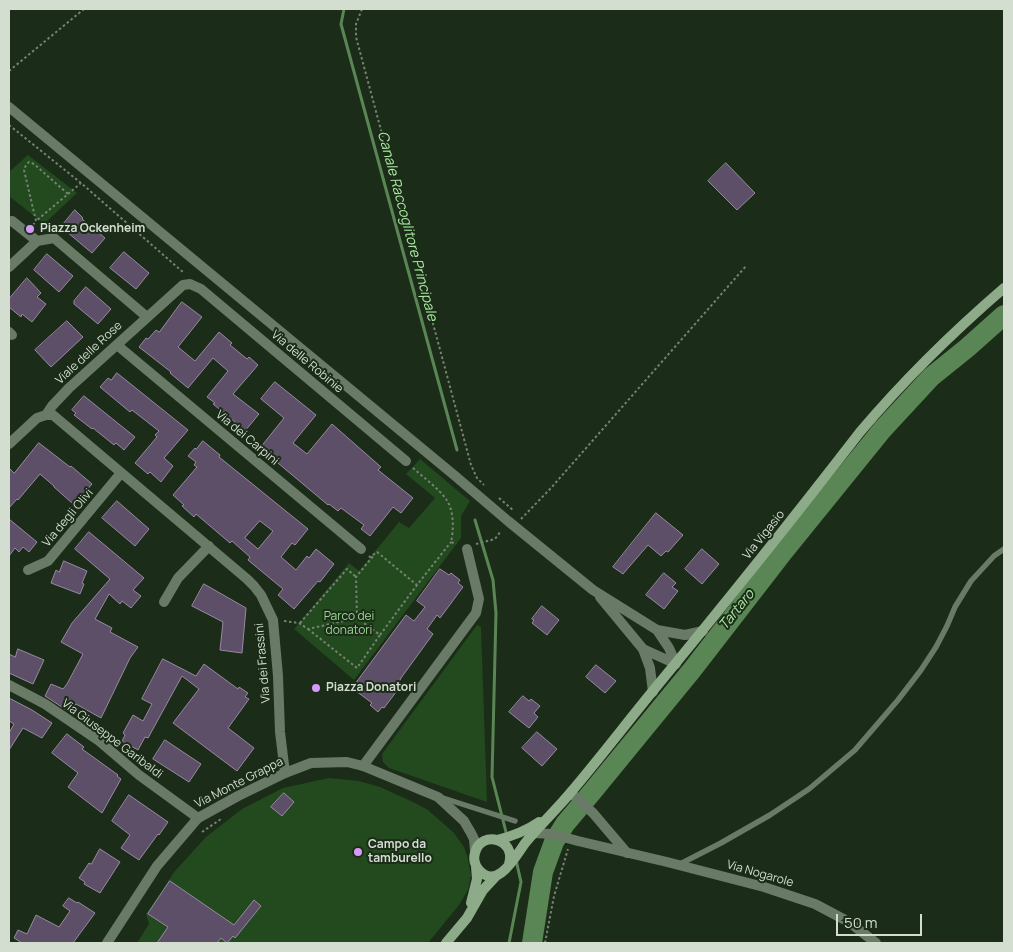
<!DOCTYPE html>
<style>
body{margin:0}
#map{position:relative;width:1013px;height:952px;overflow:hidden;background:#1b2c18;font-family:Manrope,sans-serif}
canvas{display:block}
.frame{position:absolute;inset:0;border:10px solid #d3ded1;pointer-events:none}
.scale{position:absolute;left:836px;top:914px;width:86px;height:22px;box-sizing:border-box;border:2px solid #d3ded1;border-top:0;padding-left:6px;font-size:15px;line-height:18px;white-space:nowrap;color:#d3ded1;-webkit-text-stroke:4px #1b2c18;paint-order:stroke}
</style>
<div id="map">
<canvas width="1013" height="952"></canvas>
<div class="frame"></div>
<div class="scale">50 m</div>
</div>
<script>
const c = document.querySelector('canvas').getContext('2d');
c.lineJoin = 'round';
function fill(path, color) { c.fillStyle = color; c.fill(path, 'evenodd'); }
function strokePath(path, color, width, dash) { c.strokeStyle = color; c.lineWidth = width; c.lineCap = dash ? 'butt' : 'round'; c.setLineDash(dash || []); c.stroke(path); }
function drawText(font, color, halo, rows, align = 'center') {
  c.font = font + ' Manrope,sans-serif'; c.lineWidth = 4; c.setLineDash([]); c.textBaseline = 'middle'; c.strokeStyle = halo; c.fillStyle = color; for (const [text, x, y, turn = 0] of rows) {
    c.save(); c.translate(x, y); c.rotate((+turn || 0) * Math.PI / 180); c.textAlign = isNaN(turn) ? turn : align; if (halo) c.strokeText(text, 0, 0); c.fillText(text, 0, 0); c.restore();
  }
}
const green = new Path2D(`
 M 28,155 L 77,193 L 44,224 L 9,196 L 9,172 Z
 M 420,459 L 470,501 L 461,516 L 461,538 L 354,680 L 294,629 L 349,563 L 359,571 L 399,522 L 409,528 L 435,498 L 406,474 Z
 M 477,625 L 481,627 L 487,802 L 389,768 L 383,762 L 382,754 Z
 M 329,778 L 359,781 L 380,787 L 415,803 L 428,810 L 454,833 L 464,847 L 468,859 L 471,876 L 468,890 L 459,905 L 428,943 L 137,943 L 149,924 L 146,914 L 175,871 L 206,837 L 242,809 L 283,788 Z`);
const stream = new Path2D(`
 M 344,9 L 341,24 L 457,450
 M 475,520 L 493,580 L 496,613 L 492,777 L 507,836
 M 509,943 L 521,882 L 516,860`);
const river = new Path2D(`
 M 532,943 L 543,872 L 554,842 L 565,824 L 592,792 L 692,670 L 784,551 L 882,430 L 931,377 L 967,348 L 1004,315`);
const building = new Path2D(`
 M 726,163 L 755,193 L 737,210 L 708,181 Z
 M 75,210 L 83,218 L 82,219 L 105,238 L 92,253 L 61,227 Z
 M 124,252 L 149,273 L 136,289 L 110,268 Z
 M 47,254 L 73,276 L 59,292 L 34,270 Z
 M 27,278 L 41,293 L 37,297 L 46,304 L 32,322 L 22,314 L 21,317 L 9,307 L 9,299 Z
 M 86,287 L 111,309 L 98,324 L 74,304 L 74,301 Z
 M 182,302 L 202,317 L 178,347 L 195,361 L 219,332 L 232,343 L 230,345 L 247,359 L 249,357 L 258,365 L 233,394 L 259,414 L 245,431 L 234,423 L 235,422 L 213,404 L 215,403 L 207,397 L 228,371 L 213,358 L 188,388 L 170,373 L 171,372 L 139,347 L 146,338 L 148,339 L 156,330 L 159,332 Z
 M 67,321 L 83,337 L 51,367 L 35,350 Z
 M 117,373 L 188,430 L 164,458 L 173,466 L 161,482 L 150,472 L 148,474 L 135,463 L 157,437 L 155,435 L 159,431 L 132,410 L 130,412 L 100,387 L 108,378 L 111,380 Z
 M 275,382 L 316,415 L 293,443 L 307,454 L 332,424 L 381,467 L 378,470 L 413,498 L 401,513 L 393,507 L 370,536 L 361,529 L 364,525 L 341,508 L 338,511 L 329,504 L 328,505 L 260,448 L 284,418 L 261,399 Z
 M 84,396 L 135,437 L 124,450 L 116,443 L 114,445 L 93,428 L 92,429 L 74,415 L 76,413 L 72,410 Z
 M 203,441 L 220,455 L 219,457 L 308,529 L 295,545 L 292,543 L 281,557 L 296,570 L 307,556 L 309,558 L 316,549 L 334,564 L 320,582 L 318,581 L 294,609 L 278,595 L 283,589 L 248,560 L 250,557 L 232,541 L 230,543 L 196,514 L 194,517 L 182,506 L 184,505 L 173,495 L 197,467 L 194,465 L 196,462 L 188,456 L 195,448 L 196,449 ZM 260,521 L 273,531 L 258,549 L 245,538 Z
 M 39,443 L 70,467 L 71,466 L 92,484 L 80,498 L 78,496 L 72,503 L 54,487 L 54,486 L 40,474 L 18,500 L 17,499 L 9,508 L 9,468 L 14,473 Z
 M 117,501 L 149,529 L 135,546 L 102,518 Z
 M 656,513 L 683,535 L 668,552 L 666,551 L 661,556 L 648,545 L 623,574 L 613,567 Z
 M 9,519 L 37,542 L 29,552 L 23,547 L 19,552 L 15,548 L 9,556 Z
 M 89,532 L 144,578 L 133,590 L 141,596 L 131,608 L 122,601 L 120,604 L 109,594 L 95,619 L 112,628 L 110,632 L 138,647 L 130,658 L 101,718 L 76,704 L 71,713 L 45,696 L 51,684 L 63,689 L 67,684 L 83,654 L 61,642 L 72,623 L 110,579 L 75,549 Z
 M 702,549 L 719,564 L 702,584 L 685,569 Z
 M 64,561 L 87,571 L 82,583 L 84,584 L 80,594 L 51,583 L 56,570 L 59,572 Z
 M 440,569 L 449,575 L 451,573 L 460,580 L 458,583 L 463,587 L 440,618 L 437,615 L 427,629 L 433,634 L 401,678 L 399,682 L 402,684 L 384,708 L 382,707 L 378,712 L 370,705 L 372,703 L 352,688 L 406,615 L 414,621 L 425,607 L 417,601 Z
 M 664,573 L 676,583 L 672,587 L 678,591 L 664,609 L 646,595 Z
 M 204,584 L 246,608 L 242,653 L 220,650 L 223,622 L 192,606 Z
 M 542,606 L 559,620 L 547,635 L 532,623 L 534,620 L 532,619 Z
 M 18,649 L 44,660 L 33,684 L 9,673 L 9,654 L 15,657 Z
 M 163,659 L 196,676 L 204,664 L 238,689 L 239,687 L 248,693 L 245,697 L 249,699 L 228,728 L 254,748 L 237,771 L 173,723 L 199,689 L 182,676 L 148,738 L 145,737 L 138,750 L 122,741 L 125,735 L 123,733 L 133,715 L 143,721 L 152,704 L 142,699 Z
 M 596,665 L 616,681 L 605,693 L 586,677 Z
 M 523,696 L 529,701 L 531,699 L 540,706 L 534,713 L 538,717 L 529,728 L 509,712 Z
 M 9,698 L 32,710 L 52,723 L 42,738 L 23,728 L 9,750 L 9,733 L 14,724 L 9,721 Z
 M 537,732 L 557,749 L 542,766 L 522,748 Z
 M 67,734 L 84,747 L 82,749 L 118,775 L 117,776 L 121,779 L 102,813 L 68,787 L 78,773 L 52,753 Z
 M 165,740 L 201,764 L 189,782 L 153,759 Z
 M 284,793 L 294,802 L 282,816 L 271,807 Z
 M 129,795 L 168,822 L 159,835 L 158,834 L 139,860 L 121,848 L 130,835 L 112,821 Z
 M 100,849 L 120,862 L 100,893 L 84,884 L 85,882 L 79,878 L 89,863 L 91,864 Z
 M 170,881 L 234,925 L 254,900 L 261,906 L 235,938 L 233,936 L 227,943 L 221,938 L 217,943 L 157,943 L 168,927 L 148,914 Z
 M 69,898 L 77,903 L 78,902 L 95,913 L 73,943 L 22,943 L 14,938 L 18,930 L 27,934 L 36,915 L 59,927 L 70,911 L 63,906 Z`);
const path = new Path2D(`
 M 362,9 L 356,24 L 356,37 L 471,465 L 477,478 L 484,485
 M 9,71 L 84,9
 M 9,125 L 81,183 L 184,273
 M 68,194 L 81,183
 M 33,225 L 36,221 L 24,170 L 26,165 L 29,162 L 34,164 L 68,194 L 36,221
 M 413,468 C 423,477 438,488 446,499 C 454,510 454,529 451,542 L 456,544
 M 499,498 L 513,510
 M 521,519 L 551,488 L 746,266
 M 476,544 L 495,539 L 501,531
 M 369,556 L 370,557 L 377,552 L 417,585 L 451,542
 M 357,618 L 356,577 L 374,555
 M 284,621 L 299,623 L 308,629 L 357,618 L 380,635 L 417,585
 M 300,623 L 347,569 L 356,577
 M 308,629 L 357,668 L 380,635
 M 202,832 L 221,819
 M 545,943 L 554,896 L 568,849`);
const service = new Path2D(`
 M 443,798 L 515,821
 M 680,864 L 721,843 L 770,815 L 809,789 L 855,750 L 898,700 L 921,670 L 936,647 L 947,626 L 955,607 L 971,581 L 994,556 L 1004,549`);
const minor = new Path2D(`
 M 37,241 L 54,238 L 147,317
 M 9,267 L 37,241 L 12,221
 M 9,332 L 12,335
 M 117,345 L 361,549
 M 46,415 L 53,415 L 247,579 L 254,586 L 261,595 L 273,620 L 278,676 L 280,732 L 285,773
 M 9,444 L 37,418 L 46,415 L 52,406 L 69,388 L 183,285 L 190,284 L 201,289 L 406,461
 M 28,570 L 48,561 L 121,473
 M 164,602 L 178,578 L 209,546
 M 9,685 L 45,704 L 98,740 L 139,775 L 198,818
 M 363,766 L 476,613 L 479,599 L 467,549`);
const tertiary = new Path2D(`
 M 9,107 L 454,475 L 508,521 L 593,590 L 657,630 L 685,635 L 703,631
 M 600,597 L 643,649 L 650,668 L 653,692
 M 657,630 L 669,648 L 676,664
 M 643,649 L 676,664
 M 571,793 L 593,813 L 627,853
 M 534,833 L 552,834 L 578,841 L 667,862 L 764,887 L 815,904 L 849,922 L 876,943
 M 107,943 L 157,866 L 198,818 L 238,796 L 285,773 L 311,763 L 347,762 L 363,766 L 438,797 L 464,821 L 471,833 L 474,839 L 475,851`);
const secondary = new Path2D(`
 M 497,840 C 513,836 526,831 539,822
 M 509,864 C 517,839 481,829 475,853 C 473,859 475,866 479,870 C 498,891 516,855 526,842 C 540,825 557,809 571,792 C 599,759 625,725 652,692 C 723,606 792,520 860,432 C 904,380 953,332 1004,288
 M 471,903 L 477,879 L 476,866
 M 446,943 L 467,918 L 483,890 L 496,876`);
const markers = [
 [30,229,5,"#d69bfa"],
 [316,688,5,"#d69bfa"],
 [358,852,5,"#d69bfa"]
];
const poiNames = [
 ["Piazza Ockenheim",40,229],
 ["Piazza Donatori",326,688],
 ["Campo da",368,845],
 ["tamburello",368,859]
];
const streetNames = [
 ["Viale delle Rose",89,353,-43],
 ["Via delle Robinie",307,362,40],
 ["Via dei Carpini",247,438,40],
 ["Via degli Olivi",68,518,-50],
 ["Via Vigasio",764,535,-51],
 ["Via dei Frassini",263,663,-95],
 ["Via Giuseppe Garibaldi",112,739,37],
 ["Via Monte Grappa",239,783,-27],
 ["Via Nogarole",760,874,16]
];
const parkNames = [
 ["Parco dei",349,617],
 ["donatori",349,631]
];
const waterNames = [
 ["Canale Raccoglitore Principale",407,226,75],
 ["Tartaro",737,610,-51]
];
fill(green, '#23491e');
strokePath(stream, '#5a8555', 3);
strokePath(river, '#5a8555', 20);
fill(building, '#5e4f68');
strokePath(building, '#9889a3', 1);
strokePath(path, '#758372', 2, [2.5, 2.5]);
strokePath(service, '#697b66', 5.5);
strokePath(minor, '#697b66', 10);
strokePath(tertiary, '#697b66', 10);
strokePath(secondary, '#8dab89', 10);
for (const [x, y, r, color] of markers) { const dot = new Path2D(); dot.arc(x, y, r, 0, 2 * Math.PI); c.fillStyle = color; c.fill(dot); strokePath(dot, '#1b2c18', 2); }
drawText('bold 12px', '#d3ded1', '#1b2c18', poiNames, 'left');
drawText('12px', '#d3ded1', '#1b2c18', streetNames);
drawText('12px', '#99d891', '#1b2c18', parkNames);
drawText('italic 14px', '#aae9a1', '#1b2c18', waterNames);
</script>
